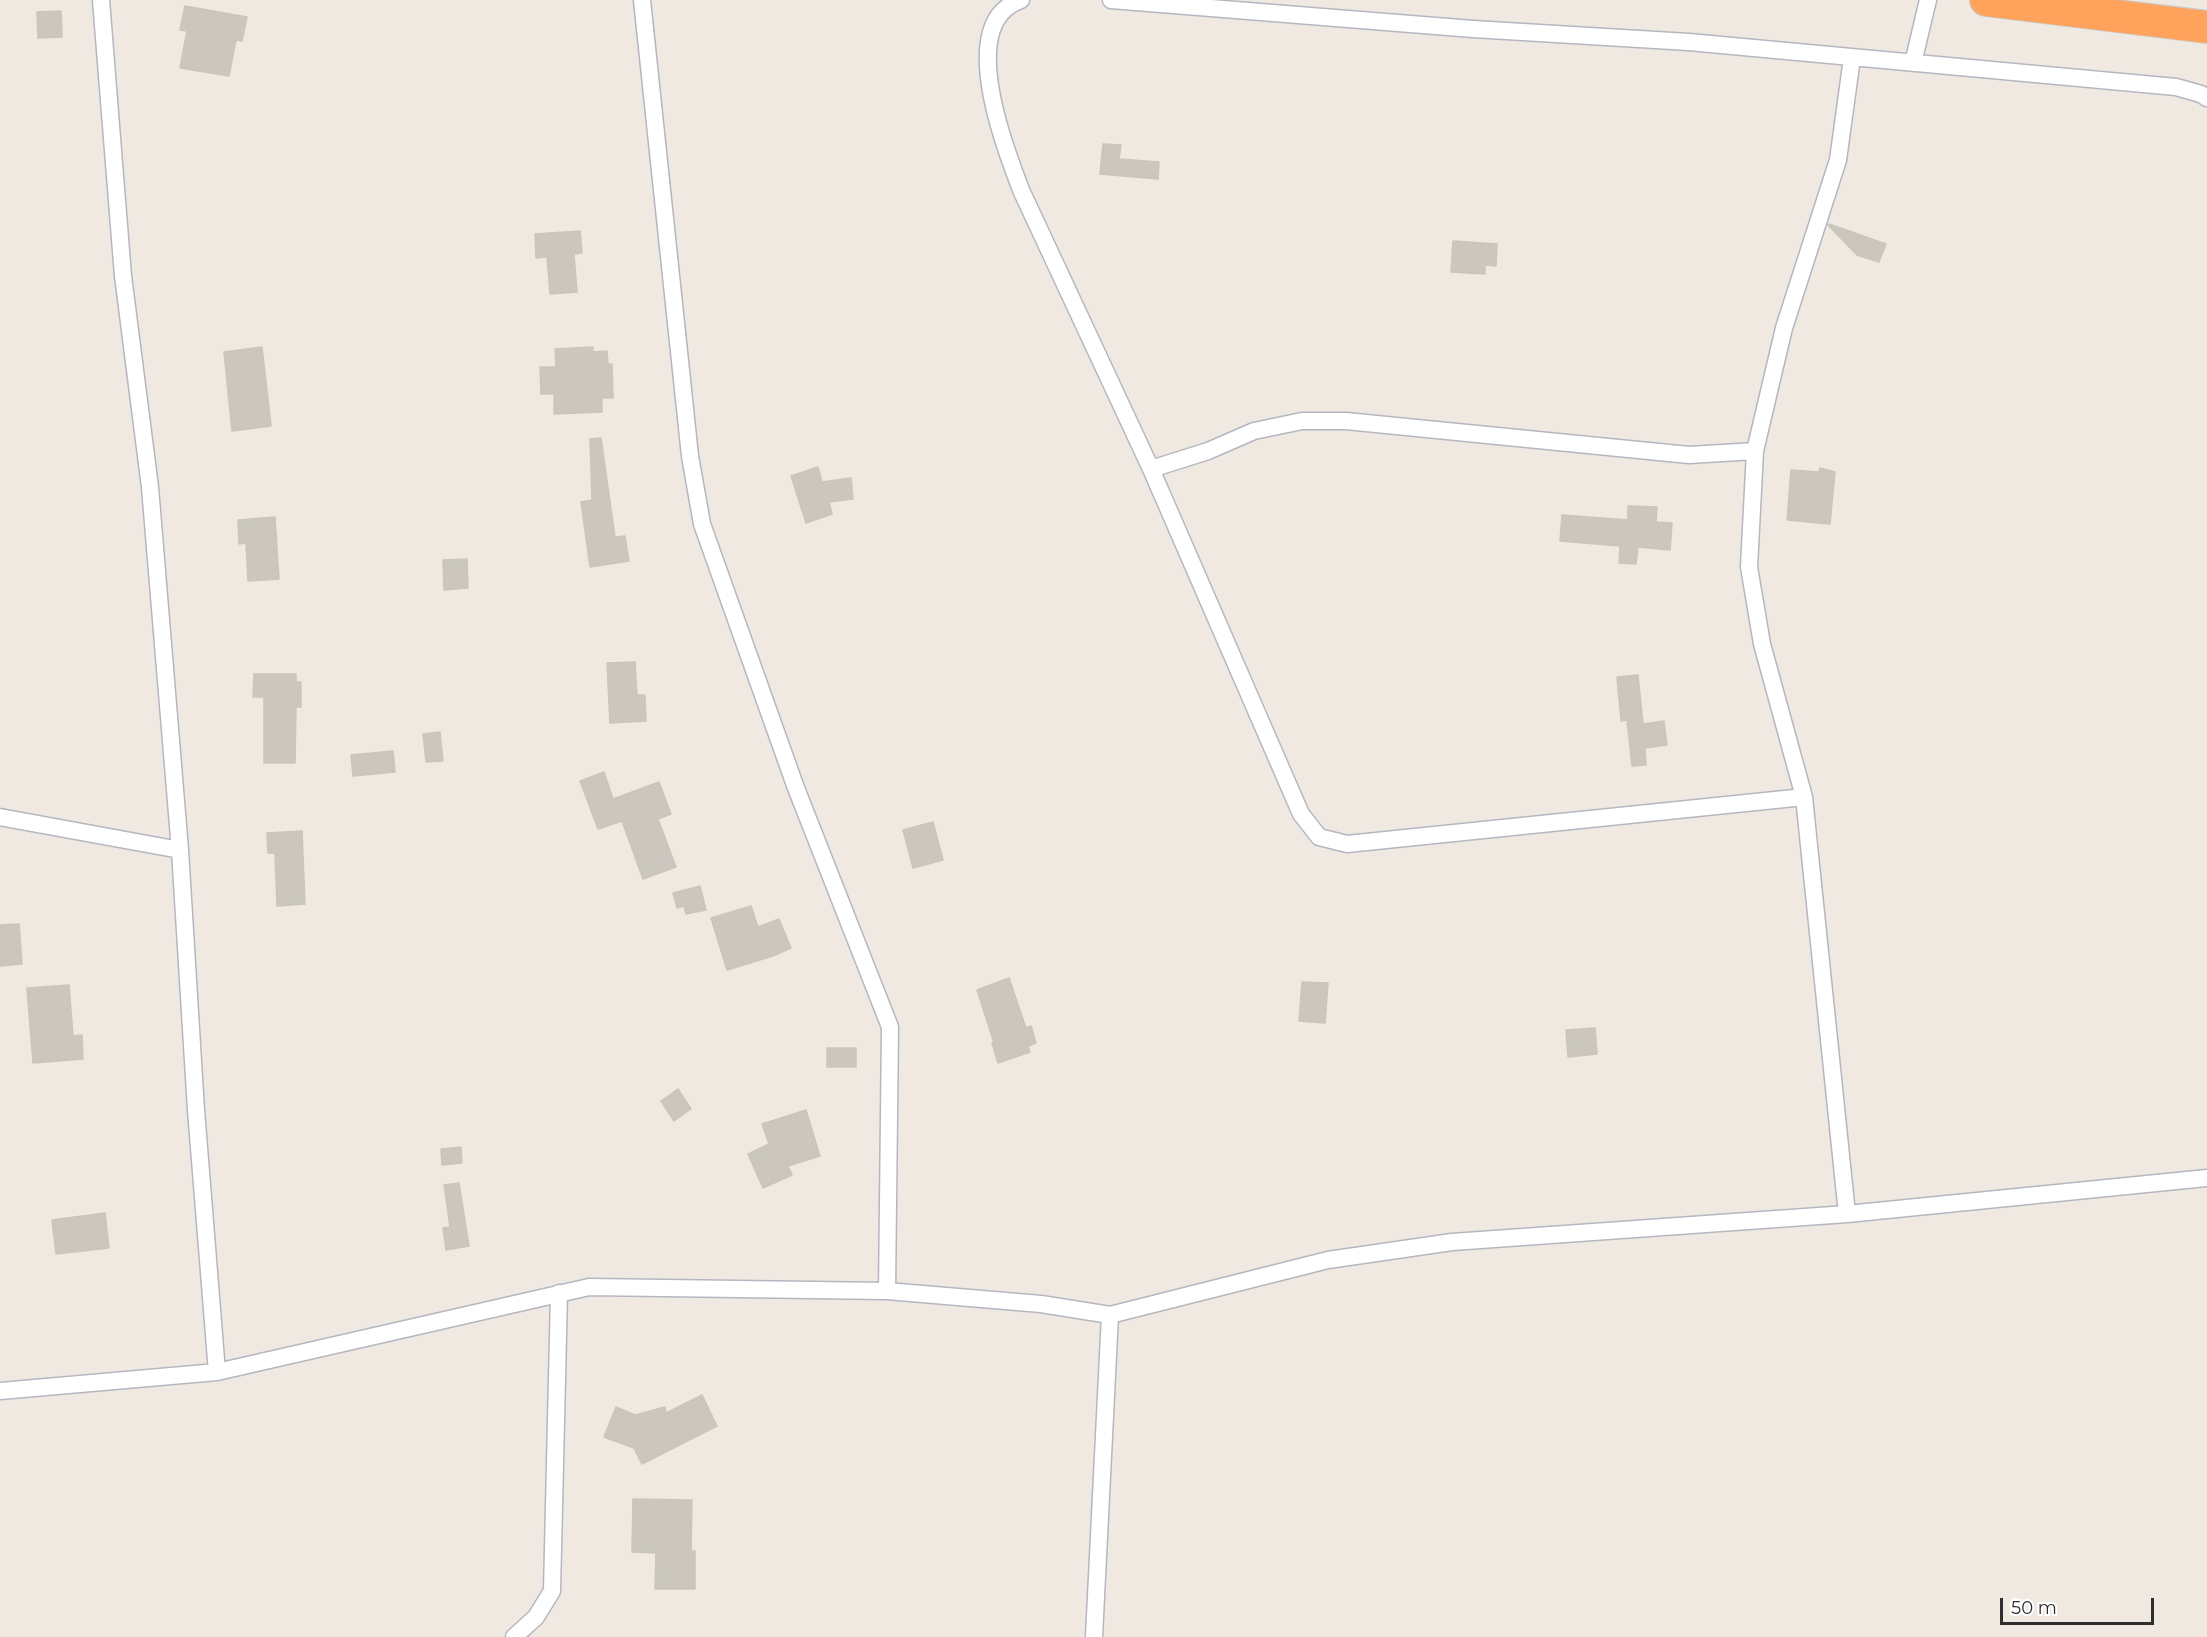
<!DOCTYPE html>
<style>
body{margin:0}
#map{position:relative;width:2207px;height:1637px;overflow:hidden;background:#efe9e1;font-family:Montserrat,sans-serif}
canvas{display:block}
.scale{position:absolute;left:2000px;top:1598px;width:154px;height:27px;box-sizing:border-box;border:3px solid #2e2e2e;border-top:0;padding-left:8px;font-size:18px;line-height:21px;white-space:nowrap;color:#2e2e2e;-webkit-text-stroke:4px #fff;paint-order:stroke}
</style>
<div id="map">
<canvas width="2207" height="1637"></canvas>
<div class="scale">50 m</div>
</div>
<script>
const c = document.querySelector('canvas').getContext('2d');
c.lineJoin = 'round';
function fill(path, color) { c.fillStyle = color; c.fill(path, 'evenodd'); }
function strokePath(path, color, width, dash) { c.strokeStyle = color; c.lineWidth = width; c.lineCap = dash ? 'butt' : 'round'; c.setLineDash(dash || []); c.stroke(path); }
const building = new Path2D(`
 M 185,6 L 247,17 L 242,41 L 236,40 L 229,76 L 180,68 L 187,31 L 180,30 Z
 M 61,11 L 62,37 L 38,38 L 37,12 Z
 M 1103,144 L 1121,145 L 1119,159 L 1159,162 L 1158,179 L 1100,174 Z
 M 1829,224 L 1886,244 L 1879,262 L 1857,255 L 1828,225 Z
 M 580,231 L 582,253 L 574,254 L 577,292 L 550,294 L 547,257 L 536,258 L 535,234 Z
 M 1453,241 L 1497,244 L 1496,266 L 1485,265 L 1485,274 L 1451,272 Z
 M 262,347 L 271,426 L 232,431 L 224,352 Z
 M 593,347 L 593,352 L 607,351 L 608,364 L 612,364 L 613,398 L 602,398 L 602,412 L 554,414 L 554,394 L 541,394 L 540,367 L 556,367 L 555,349 Z
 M 601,438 L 615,537 L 625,536 L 629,561 L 590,567 L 581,502 L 592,500 L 590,439 Z
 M 818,467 L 822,482 L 851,478 L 853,499 L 829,502 L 832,514 L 806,523 L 791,476 Z
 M 1820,468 L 1835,472 L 1830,524 L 1787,520 L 1791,470 L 1819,472 Z
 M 1628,506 L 1657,507 L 1656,522 L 1672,523 L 1670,550 L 1638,547 L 1636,564 L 1619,563 L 1620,546 L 1560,541 L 1562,515 L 1628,520 Z
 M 275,517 L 279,579 L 248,581 L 246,543 L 239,544 L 238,520 Z
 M 467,559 L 468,588 L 444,590 L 443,560 Z
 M 635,662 L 637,695 L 645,695 L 646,721 L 610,723 L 607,663 Z
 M 254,674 L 296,674 L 296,682 L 301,682 L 301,707 L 296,707 L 295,763 L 264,763 L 264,697 L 253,697 Z
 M 1638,675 L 1643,724 L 1664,721 L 1667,745 L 1645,748 L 1646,765 L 1632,766 L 1627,720 L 1621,721 L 1617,677 Z
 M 440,732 L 443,761 L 426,762 L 423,734 Z
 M 393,751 L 395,772 L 353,776 L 351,755 Z
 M 604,772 L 613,799 L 659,782 L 671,814 L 658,819 L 676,867 L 643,879 L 622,821 L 598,829 L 580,781 Z
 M 933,822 L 943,860 L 913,868 L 903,830 Z
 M 302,831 L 305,904 L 277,906 L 275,853 L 268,853 L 267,833 Z
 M 700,886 L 706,910 L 686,914 L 684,906 L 677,908 L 673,893 Z
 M 751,906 L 758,927 L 779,919 L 791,948 L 773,956 L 727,970 L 711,918 Z
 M 19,924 L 22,964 L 0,966 L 0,925 Z
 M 1009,978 L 1026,1028 L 1031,1026 L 1036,1043 L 1028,1046 L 1030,1052 L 998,1063 L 992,1043 L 994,1043 L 977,990 Z
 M 1302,982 L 1328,983 L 1325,1023 L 1299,1021 Z
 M 69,985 L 73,1036 L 82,1035 L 83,1059 L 33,1063 L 27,988 Z
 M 1595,1028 L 1597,1054 L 1568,1057 L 1566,1030 Z
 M 827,1048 L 856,1048 L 856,1067 L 827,1067 Z
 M 678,1089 L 691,1109 L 674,1121 L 661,1101 Z
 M 806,1110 L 820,1156 L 788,1166 L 792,1175 L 763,1188 L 748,1154 L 769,1144 L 762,1124 Z
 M 461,1147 L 462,1163 L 442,1165 L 441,1149 Z
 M 459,1183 L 469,1246 L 446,1250 L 443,1228 L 450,1227 L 444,1185 Z
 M 105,1213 L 109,1248 L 56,1254 L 52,1220 Z
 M 702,1395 L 717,1426 L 642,1464 L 634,1448 L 604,1437 L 616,1407 L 635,1415 L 665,1407 L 666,1413 Z
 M 633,1499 L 692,1500 L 691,1551 L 695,1551 L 695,1589 L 655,1589 L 656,1553 L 632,1552 Z`);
const street = new Path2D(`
 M 101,0 L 123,276 L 150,487 L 180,850 L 196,1110 L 217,1372
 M 642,0 L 690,456 L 702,524 L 796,788 L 890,1027 L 887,1291
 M 1021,0 C 955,22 1005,147 1021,190 L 1151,469 L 1301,814 L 1319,837 L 1347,844 L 1804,797
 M 1111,0 L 1473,29 L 1689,42 L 2176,87 L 2201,94 L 2207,98
 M 1913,63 L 1928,0
 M 1151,469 L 1208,451 L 1254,431 L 1302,421 L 1346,421 L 1689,455 L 1755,451
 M 0,817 L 180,850
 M 1847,1214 L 1804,797 L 1762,644 L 1749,567 L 1755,451 L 1784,328 L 1838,160 L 1852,58
 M 0,1391 L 217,1372 L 589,1287 L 887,1291 L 1041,1304 L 1110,1315
 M 514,1637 L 536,1617 L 552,1591 L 559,1293
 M 1094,1637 L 1110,1315 L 1328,1260 L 1452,1242 L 1847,1214 L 2207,1178`);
const highway = new Path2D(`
 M 1986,0 L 2207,27`);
fill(building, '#cbc7bf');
strokePath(building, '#cbc5ba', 1.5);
strokePath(street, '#b4b7c1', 19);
strokePath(highway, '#c9c9c9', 34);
strokePath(street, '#fff', 16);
strokePath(highway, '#ffa35c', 32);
</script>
